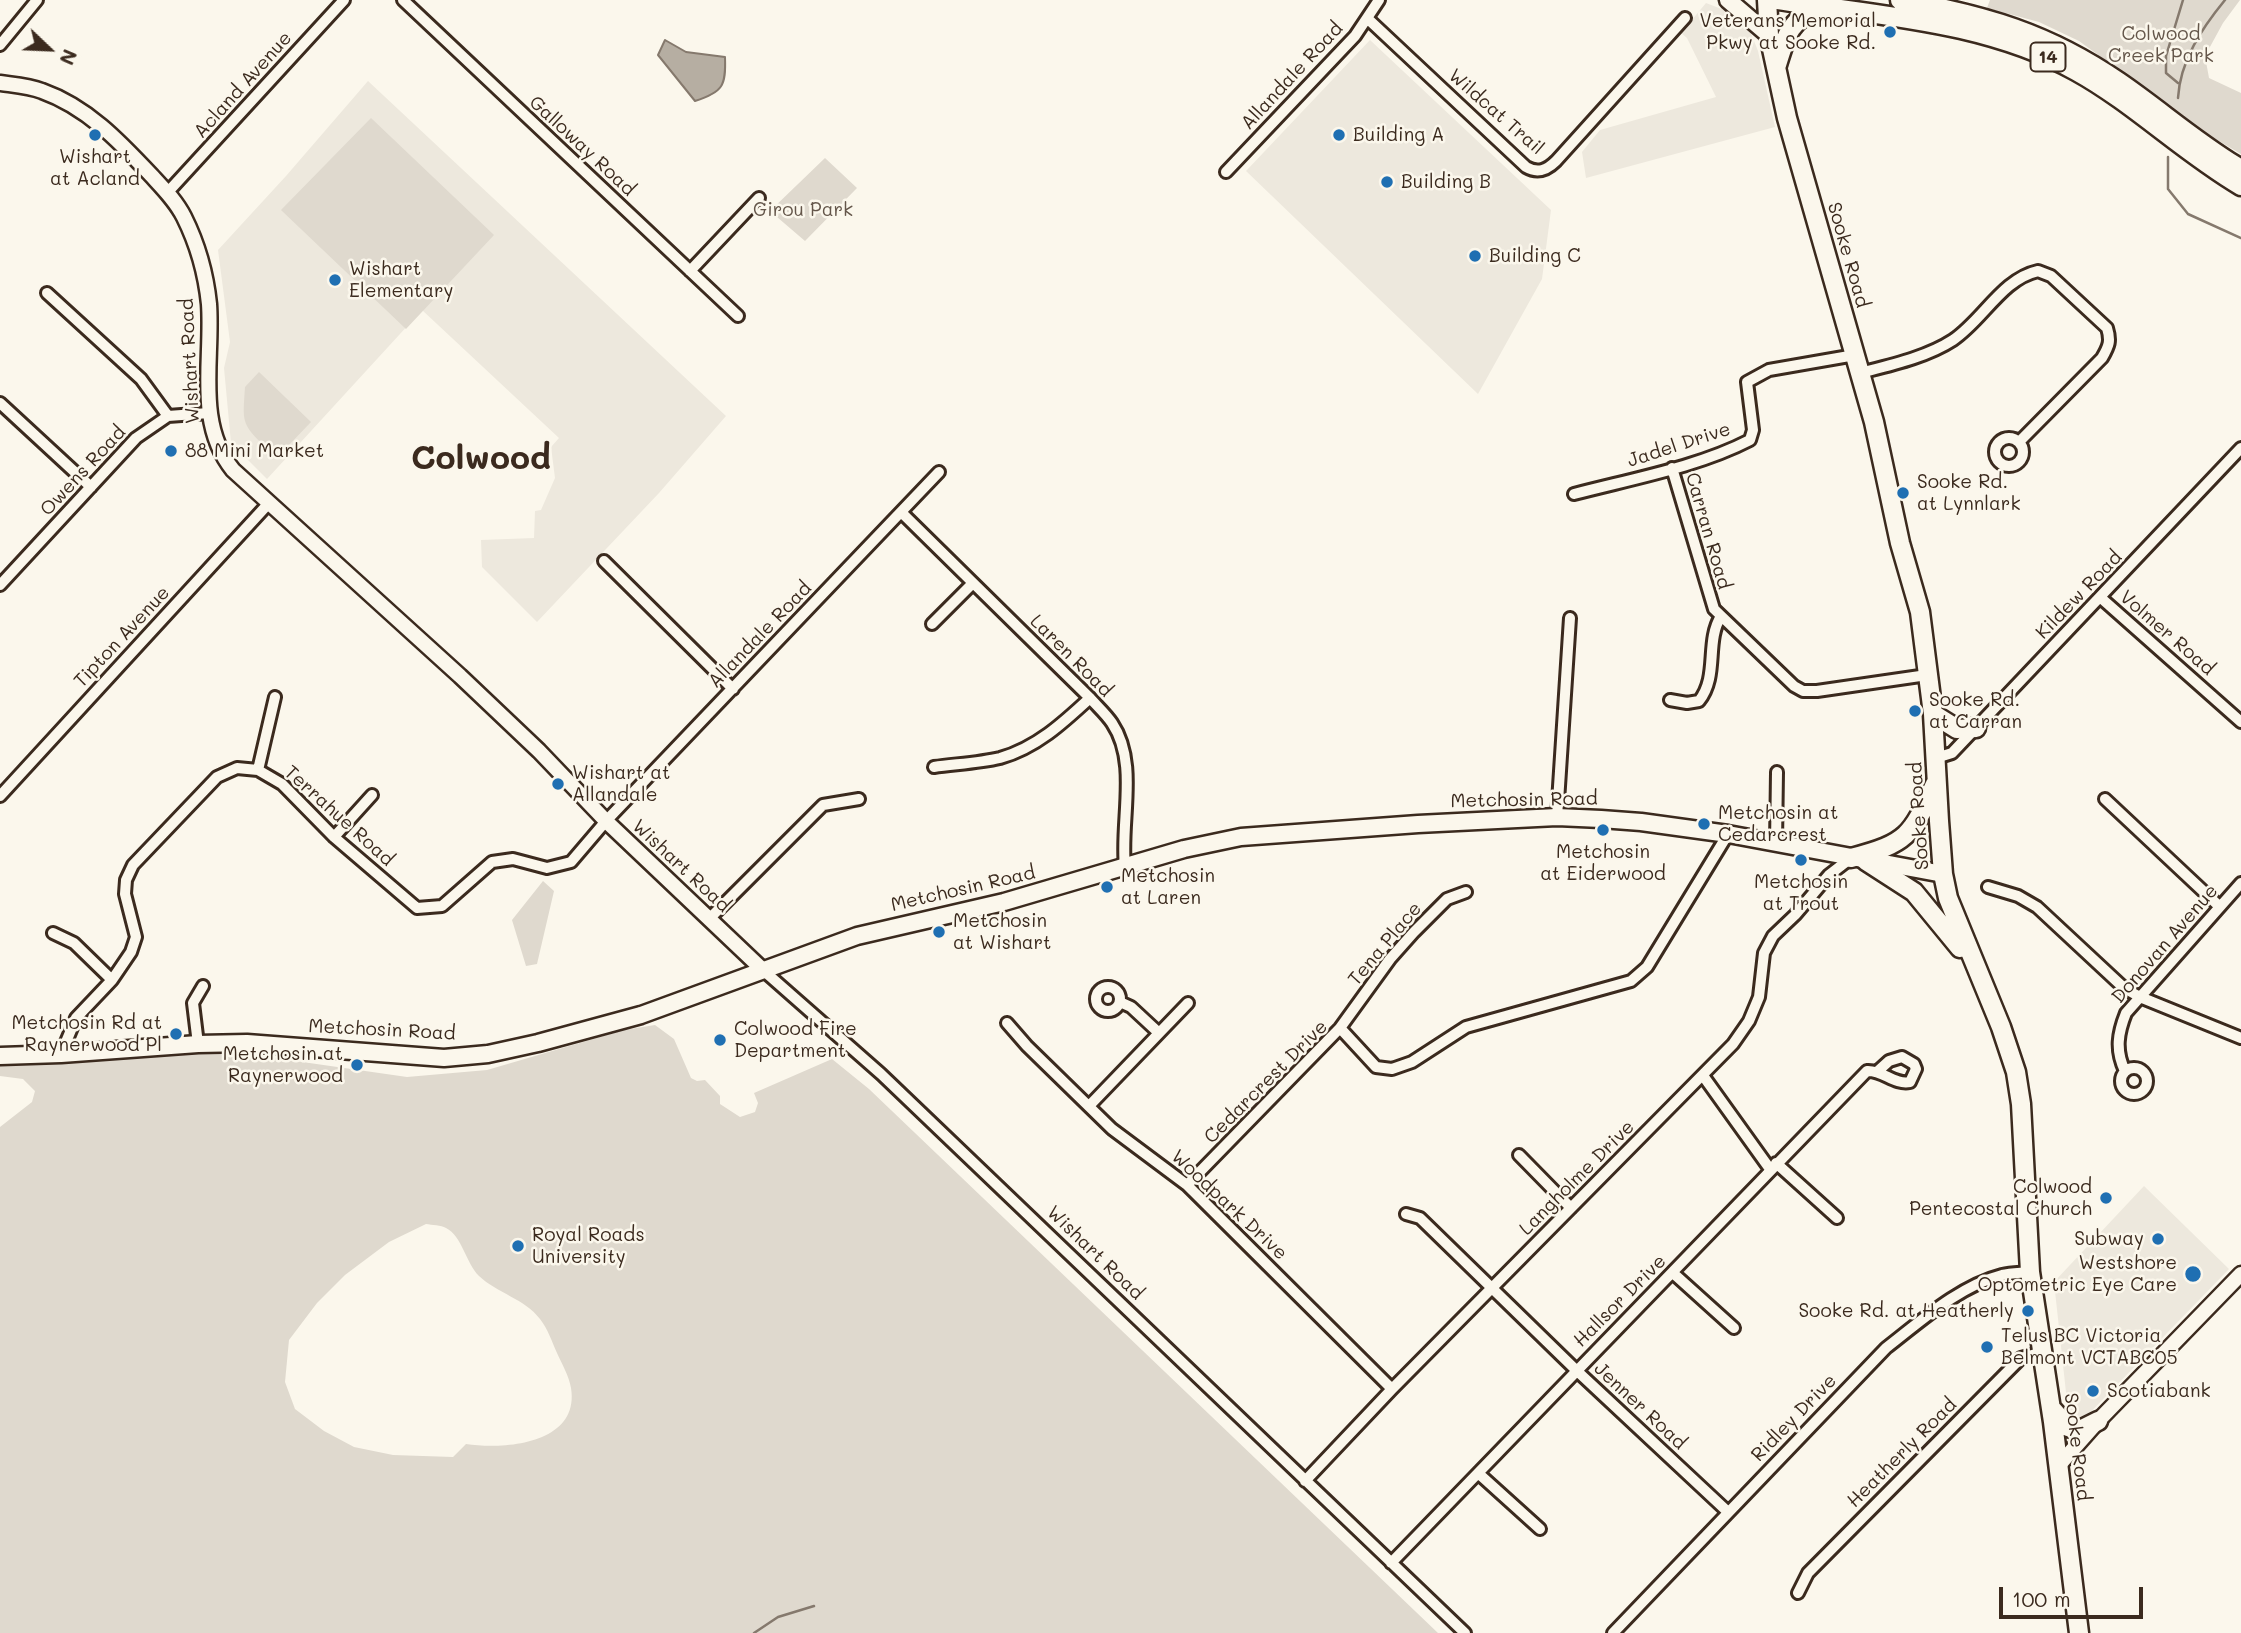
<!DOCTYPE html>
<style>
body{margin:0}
#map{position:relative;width:2241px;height:1633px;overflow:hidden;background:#fbf7ec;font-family:Mali,sans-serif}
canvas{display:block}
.north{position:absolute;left:14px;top:14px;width:70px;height:70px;-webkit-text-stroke:5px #fbf7ec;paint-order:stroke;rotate:113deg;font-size:19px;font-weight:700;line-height:28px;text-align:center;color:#3b2a1e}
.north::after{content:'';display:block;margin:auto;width:24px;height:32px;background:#3b2a1e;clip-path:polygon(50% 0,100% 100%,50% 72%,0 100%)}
.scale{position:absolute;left:1999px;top:1587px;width:144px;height:32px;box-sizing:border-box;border:4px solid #3b2a1e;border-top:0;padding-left:9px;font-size:21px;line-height:24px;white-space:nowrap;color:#3b2a1e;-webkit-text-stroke:5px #fbf7ec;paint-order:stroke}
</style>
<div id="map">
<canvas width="2241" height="1633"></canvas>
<div class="north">N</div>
<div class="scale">100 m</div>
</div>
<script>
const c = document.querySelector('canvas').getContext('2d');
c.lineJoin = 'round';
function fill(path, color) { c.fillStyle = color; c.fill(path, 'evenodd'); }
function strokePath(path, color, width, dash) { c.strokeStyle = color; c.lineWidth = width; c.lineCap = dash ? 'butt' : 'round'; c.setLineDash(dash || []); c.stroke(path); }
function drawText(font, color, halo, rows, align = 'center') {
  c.font = font + ' Mali,sans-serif'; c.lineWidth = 5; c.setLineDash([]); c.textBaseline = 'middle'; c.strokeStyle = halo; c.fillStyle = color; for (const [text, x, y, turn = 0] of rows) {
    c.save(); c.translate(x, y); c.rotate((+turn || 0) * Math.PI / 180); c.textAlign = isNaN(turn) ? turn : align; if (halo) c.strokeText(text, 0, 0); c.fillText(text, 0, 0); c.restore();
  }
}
const built = new Path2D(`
 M 1706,3 L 1732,13 L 1750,31 L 1758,51 L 1775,127 L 1586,178 L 1582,152 L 1600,130 L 1716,97 L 1687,38 L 1681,33 Z
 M 1370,40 L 1551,210 L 1542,279 L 1478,394 L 1246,171 Z
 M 368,81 L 726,416 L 659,493 L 537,622 L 482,567 L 481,540 L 534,538 L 535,511 L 541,510 L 555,478 L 551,447 L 559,438 L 422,310 L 267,479 L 231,443 L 224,368 L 230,342 L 218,250 L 286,176 Z
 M 2144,1186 L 2229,1269 L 2080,1423 L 2069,1420 L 2054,1282 Z`);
const green = new Path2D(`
 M 1990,0 L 2240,0 L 2223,23 L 2205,56 L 2209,78 L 2241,93 L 2241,154 L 2212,137 L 2079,41 L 2039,22 L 1987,8 Z
 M 371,118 L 494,235 L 406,329 L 281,210 Z
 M 825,158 L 857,188 L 805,241 L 770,211 Z
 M 259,372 L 311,422 L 287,447 L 266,447 C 240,424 243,420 245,387 Z
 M 543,881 L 554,891 L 537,964 L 526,966 L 512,920 Z
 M 655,1025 L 674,1039 L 691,1078 L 697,1081 L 705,1080 L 720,1096 L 720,1104 L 740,1117 L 755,1112 L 758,1103 L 754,1093 L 832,1059 L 869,1089 L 1438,1633 L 0,1633 L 0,1127 L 32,1102 L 35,1091 L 23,1079 L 0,1076 L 0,1065 L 25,1065 L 212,1049 L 407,1077 L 487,1070 L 624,1030 ZM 426,1224 C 432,1225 441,1225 446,1228 C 462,1236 466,1263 479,1276 C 497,1293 525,1299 540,1319 C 548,1329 552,1342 557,1353 C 562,1364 569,1376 571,1388 C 580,1444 504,1450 466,1444 L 453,1457 L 393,1455 L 354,1447 L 324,1431 L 295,1409 L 285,1382 L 289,1340 L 317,1303 L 345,1275 L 389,1242 Z`);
const water = new Path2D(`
 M 665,40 L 686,52 L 725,57 C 726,86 723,92 695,101 L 658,55 Z`);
const stream = new Path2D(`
 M 2178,83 L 2166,73 L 2166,56 L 2183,0
 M 2178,98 C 2180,61 2202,28 2225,0
 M 2168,157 L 2168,189 L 2188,214 L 2241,238
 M 754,1633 L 778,1617 L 814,1606`);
const minor = new Path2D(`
 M 403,0 L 738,316
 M 1368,19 L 1526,167 C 1538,174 1547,170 1556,161 L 1685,18
 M 0,45 L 37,0
 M 1226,172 L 1355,36 L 1379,0
 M 167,193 L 344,0
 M 690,271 L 759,198
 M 47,293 L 141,379 L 168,416
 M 1860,373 C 1891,365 1927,357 1953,340 C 1983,320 2002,279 2038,271 L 2051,276 L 2107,328 C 2111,341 2109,346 2102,358 L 2019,442
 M 0,403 L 91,487
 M1995 452a14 14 0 1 1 28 0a14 14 0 1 1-28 0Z
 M 1672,468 L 1714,609 L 1794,686 L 1803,691 L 1817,691 L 1927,675
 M 1574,494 C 1631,479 1698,467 1750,440 L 1753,430 L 1747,382 L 1769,370 L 1855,355
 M 901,512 L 1090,698 C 1097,706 1106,714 1112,723 C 1139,763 1120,821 1125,867
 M 604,561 L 733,689
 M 0,585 L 136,438 L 168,416 L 209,413
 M 2101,598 L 2241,722
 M 932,624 L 972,584
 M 1670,700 L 1687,703 L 1699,701 C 1719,676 1705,642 1721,616
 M 1936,758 L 1952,753 L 2241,448
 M 934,767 C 955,764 979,763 1000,758 C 1036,748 1063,723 1090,698
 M 258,770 L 275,697
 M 0,796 L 269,503
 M 2105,799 L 2219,906
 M 1557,817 L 1570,618
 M 334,837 L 372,795
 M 1776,844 L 1777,772
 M 1988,887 L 2018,896 L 2037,907 L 2124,988 L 2140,997 L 2241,1038
 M 709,919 L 823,805 L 859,799
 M 53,933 L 74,943 L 112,980
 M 764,971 L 881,1074 L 1465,1633
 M1096 999a12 12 0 1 1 24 0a12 12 0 1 1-24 0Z
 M 1120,1002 L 1131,1007 L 1159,1033
 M 1007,1023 L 1027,1046 L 1112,1129 L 1187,1185 L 1392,1389
 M 1340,1028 L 1376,1067 L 1392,1069 L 1412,1062 L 1466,1027 L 1631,981 L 1647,967 L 1728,834
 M 198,1044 L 193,1003 L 203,986
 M 61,1054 L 76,1018 L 112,980 L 131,952 L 136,937 L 125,894 L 126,880 L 133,865 L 217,777 L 237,768 L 258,770 L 282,784 L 334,837 L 417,908 L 442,906 L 492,862 L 513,859 L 547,868 L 571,862 L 606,821 L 939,472
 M2121 1081a13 13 0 1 1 26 0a13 13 0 1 1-26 0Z
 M 2125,1071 C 2115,1050 2118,1033 2126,1013 L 2241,883
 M 1704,1077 L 1770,1169
 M 1089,1106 L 1188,1003
 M 1519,1155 L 1571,1208
 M 1776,1163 L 1837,1218
 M 1187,1185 L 1340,1028 L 1390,959 L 1414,932 L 1447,899 L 1466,892
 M 1406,1214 L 1420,1218 L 1576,1370 L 1728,1512
 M 1673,1273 L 1734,1328
 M 1478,1473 L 1540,1529
 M 1305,1481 L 1392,1389 L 1733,1044 L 1749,1021 L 1759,997 L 1764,953 L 1773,936 L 1795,915 L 1829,875 L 1851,858
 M 1391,1563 L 1867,1071 C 1883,1070 1894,1085 1910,1082 L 1916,1069 L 1914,1064 L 1902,1057 L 1889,1061 L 1878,1071
 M 1798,1593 L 1808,1573 L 2021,1358 L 2043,1352
 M 1613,1633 L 1886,1348 C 1921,1321 1959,1286 2002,1275 C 2011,1273 2021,1273 2030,1272`);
const tertiary = new Path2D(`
 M 0,83 C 14,85 29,86 42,91 C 87,107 119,141 151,175 C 163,188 176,201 184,217 C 197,243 206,275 209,304 C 213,360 195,423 233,470 L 460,676 L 539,751 L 606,821 L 764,971
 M 2059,1465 L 2098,1421 L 2241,1274`);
const secondary = new Path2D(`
 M 1728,0 L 1769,35
 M 0,1056 L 61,1054 L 198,1044 L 247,1043 L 444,1058 L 488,1054 L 538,1043 L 641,1015 L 857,936 L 1004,902 L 1184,849 L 1241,837 L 1418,824 L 1557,817 L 1601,819 L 1641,822 L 1728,834 L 1943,874`);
const primary = new Path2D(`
 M 1767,0 L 1769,35 L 1787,118 L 1874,422 L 1900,543 L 1920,612 L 1933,714 L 1939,821 L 1943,874 L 1948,898 L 2001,1027 L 2016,1072 L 2021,1104 L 2030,1272 L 2053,1422 L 2079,1633
 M 1778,0 C 1878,16 1985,21 2076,71 C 2134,103 2183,152 2241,186
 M 1900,0 C 1984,15 2048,33 2119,82 C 2160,110 2198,144 2241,169
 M 1777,65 C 1786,35 1790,19 1821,7
 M 1933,714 L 1957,729 L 1976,728
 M 1851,858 C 1908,843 1911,836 1935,784
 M 1866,861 L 1914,892 L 1960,948
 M 2051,1408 L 2068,1427 L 2080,1430 L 2098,1421`);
const markers = [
 [1890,32,7,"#1f6fb2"],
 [95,135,7,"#1f6fb2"],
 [1339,135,7,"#1f6fb2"],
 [1387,182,7,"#1f6fb2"],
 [1475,256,7,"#1f6fb2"],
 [335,280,7,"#1f6fb2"],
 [171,451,7,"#1f6fb2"],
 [1903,493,7,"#1f6fb2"],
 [1915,711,7,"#1f6fb2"],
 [558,784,7,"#1f6fb2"],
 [1704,824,7,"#1f6fb2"],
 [1603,830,7,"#1f6fb2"],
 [1801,860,7,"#1f6fb2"],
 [1107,887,7,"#1f6fb2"],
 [939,932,7,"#1f6fb2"],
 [176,1034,7,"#1f6fb2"],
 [720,1040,7,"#1f6fb2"],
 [357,1065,7,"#1f6fb2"],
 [2106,1198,7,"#1f6fb2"],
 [2158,1239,7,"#1f6fb2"],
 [518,1246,7,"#1f6fb2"],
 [2193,1274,9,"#1f6fb2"],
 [2028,1311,7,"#1f6fb2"],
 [1987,1347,7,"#1f6fb2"],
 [2093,1391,7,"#1f6fb2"]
];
const shields = [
 [2048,57,35]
];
const shieldNames = [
 ["14",2048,57]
];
const poiNames = [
 ["Veterans Memorial",1876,21,"right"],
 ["Pkwy at Sooke Rd.",1876,43,"right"],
 ["Building A",1353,135],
 ["Wishart",95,157,"center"],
 ["at Acland",95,179,"center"],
 ["Building B",1401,182],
 ["Building C",1489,256],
 ["Wishart",349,269],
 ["Elementary",349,291],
 ["88 Mini Market",185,451],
 ["Sooke Rd.",1917,482],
 ["at Lynnlark",1917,504],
 ["Sooke Rd.",1929,700],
 ["at Carran",1929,722],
 ["Wishart at",572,773],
 ["Allandale",572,795],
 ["Metchosin at",1718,813],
 ["Cedarcrest",1718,835],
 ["Metchosin",1603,852,"center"],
 ["at Eiderwood",1603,874,"center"],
 ["Metchosin",1121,876],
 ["at Laren",1121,898],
 ["Metchosin",1801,882,"center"],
 ["at Trout",1801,904,"center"],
 ["Metchosin",953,921],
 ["at Wishart",953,943],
 ["Metchosin Rd at",162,1023,"right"],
 ["Raynerwood Pl",162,1045,"right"],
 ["Colwood Fire",734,1029],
 ["Department",734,1051],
 ["Metchosin at",343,1054,"right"],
 ["Raynerwood",343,1076,"right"],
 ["Colwood",2092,1187,"right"],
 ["Pentecostal Church",2092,1209,"right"],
 ["Royal Roads",532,1235],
 ["University",532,1257],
 ["Subway",2144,1239,"right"],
 ["Westshore",2177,1263,"right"],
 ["Optometric Eye Care",2177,1285,"right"],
 ["Sooke Rd. at Heatherly",2014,1311,"right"],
 ["Telus BC Victoria",2001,1336],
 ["Belmont VCTABC05",2001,1358],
 ["Scotiabank",2107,1391]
];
const parkNames = [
 ["Colwood",2161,34],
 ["Creek Park",2161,56],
 ["Girou Park",803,210]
];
const streetNames = [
 ["Allandale Road",1292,76,-47],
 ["Acland Avenue",243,85,-48],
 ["Wildcat Trail",1496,112,41],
 ["Galloway Road",582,146,43],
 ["Sooke Road",1848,255,74],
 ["Wishart Road",190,361,-93],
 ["Jadel Drive",1679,445,-18],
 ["Owens Road",83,471,-47],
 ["Carran Road",1708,531,74],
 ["Kildew Road",2079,595,-46],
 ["Volmer Road",2167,633,41],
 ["Allandale Road",760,635,-46],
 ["Tipton Avenue",122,637,-47],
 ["Laren Road",1071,656,45],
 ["Metchosin Road",1524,800,-1],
 ["Terrahue Road",339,816,42],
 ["Sooke Road",1919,816,-94],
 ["Wishart Road",681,866,43],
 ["Metchosin Road",963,889,-13],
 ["Tena Place",1385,944,-50],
 ["Donovan Avenue",2165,944,-49],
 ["Metchosin Road",382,1030,3],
 ["Cedarcrest Drive",1266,1082,-45],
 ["Langholme Drive",1577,1178,-45],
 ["Woodpark Drive",1229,1205,43],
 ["Wishart Road",1095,1253,44],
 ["Hallsor Drive",1620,1301,-45],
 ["Jenner Road",1640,1406,43],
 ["Ridley Drive",1794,1418,-46],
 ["Sooke Road",2077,1447,83],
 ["Heatherly Road",1902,1453,-45]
];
const townNames = [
 ["Colwood",481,459]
];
fill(built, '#ede8dd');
fill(green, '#dfd9ce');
fill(water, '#b6aea2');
strokePath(water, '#85796d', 2);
strokePath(stream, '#85796d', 2.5);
strokePath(minor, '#3b2a1e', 16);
strokePath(tertiary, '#3b2a1e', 19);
strokePath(secondary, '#3b2a1e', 21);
strokePath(primary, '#3b2a1e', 23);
strokePath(minor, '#fbf7ec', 10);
strokePath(tertiary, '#fbf7ec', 14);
strokePath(secondary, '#fbf7ec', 16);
strokePath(primary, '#fbf7ec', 18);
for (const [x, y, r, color] of markers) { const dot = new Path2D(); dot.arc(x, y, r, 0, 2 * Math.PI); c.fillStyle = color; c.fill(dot); strokePath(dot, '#fbf7ec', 2.5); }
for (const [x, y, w] of shields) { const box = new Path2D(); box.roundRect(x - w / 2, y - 14.5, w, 29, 5); c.fillStyle = '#fbf7ec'; c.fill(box); strokePath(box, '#3b2a1e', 2); }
drawText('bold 18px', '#3b2a1e', null, shieldNames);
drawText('19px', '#3b2a1e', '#fbf7ec', poiNames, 'left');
drawText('19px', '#64564a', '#fbf7ec', parkNames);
drawText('19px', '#3b2a1e', '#fbf7ec', streetNames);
drawText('bold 33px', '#3b2a1e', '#fbf7ec', townNames);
</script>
